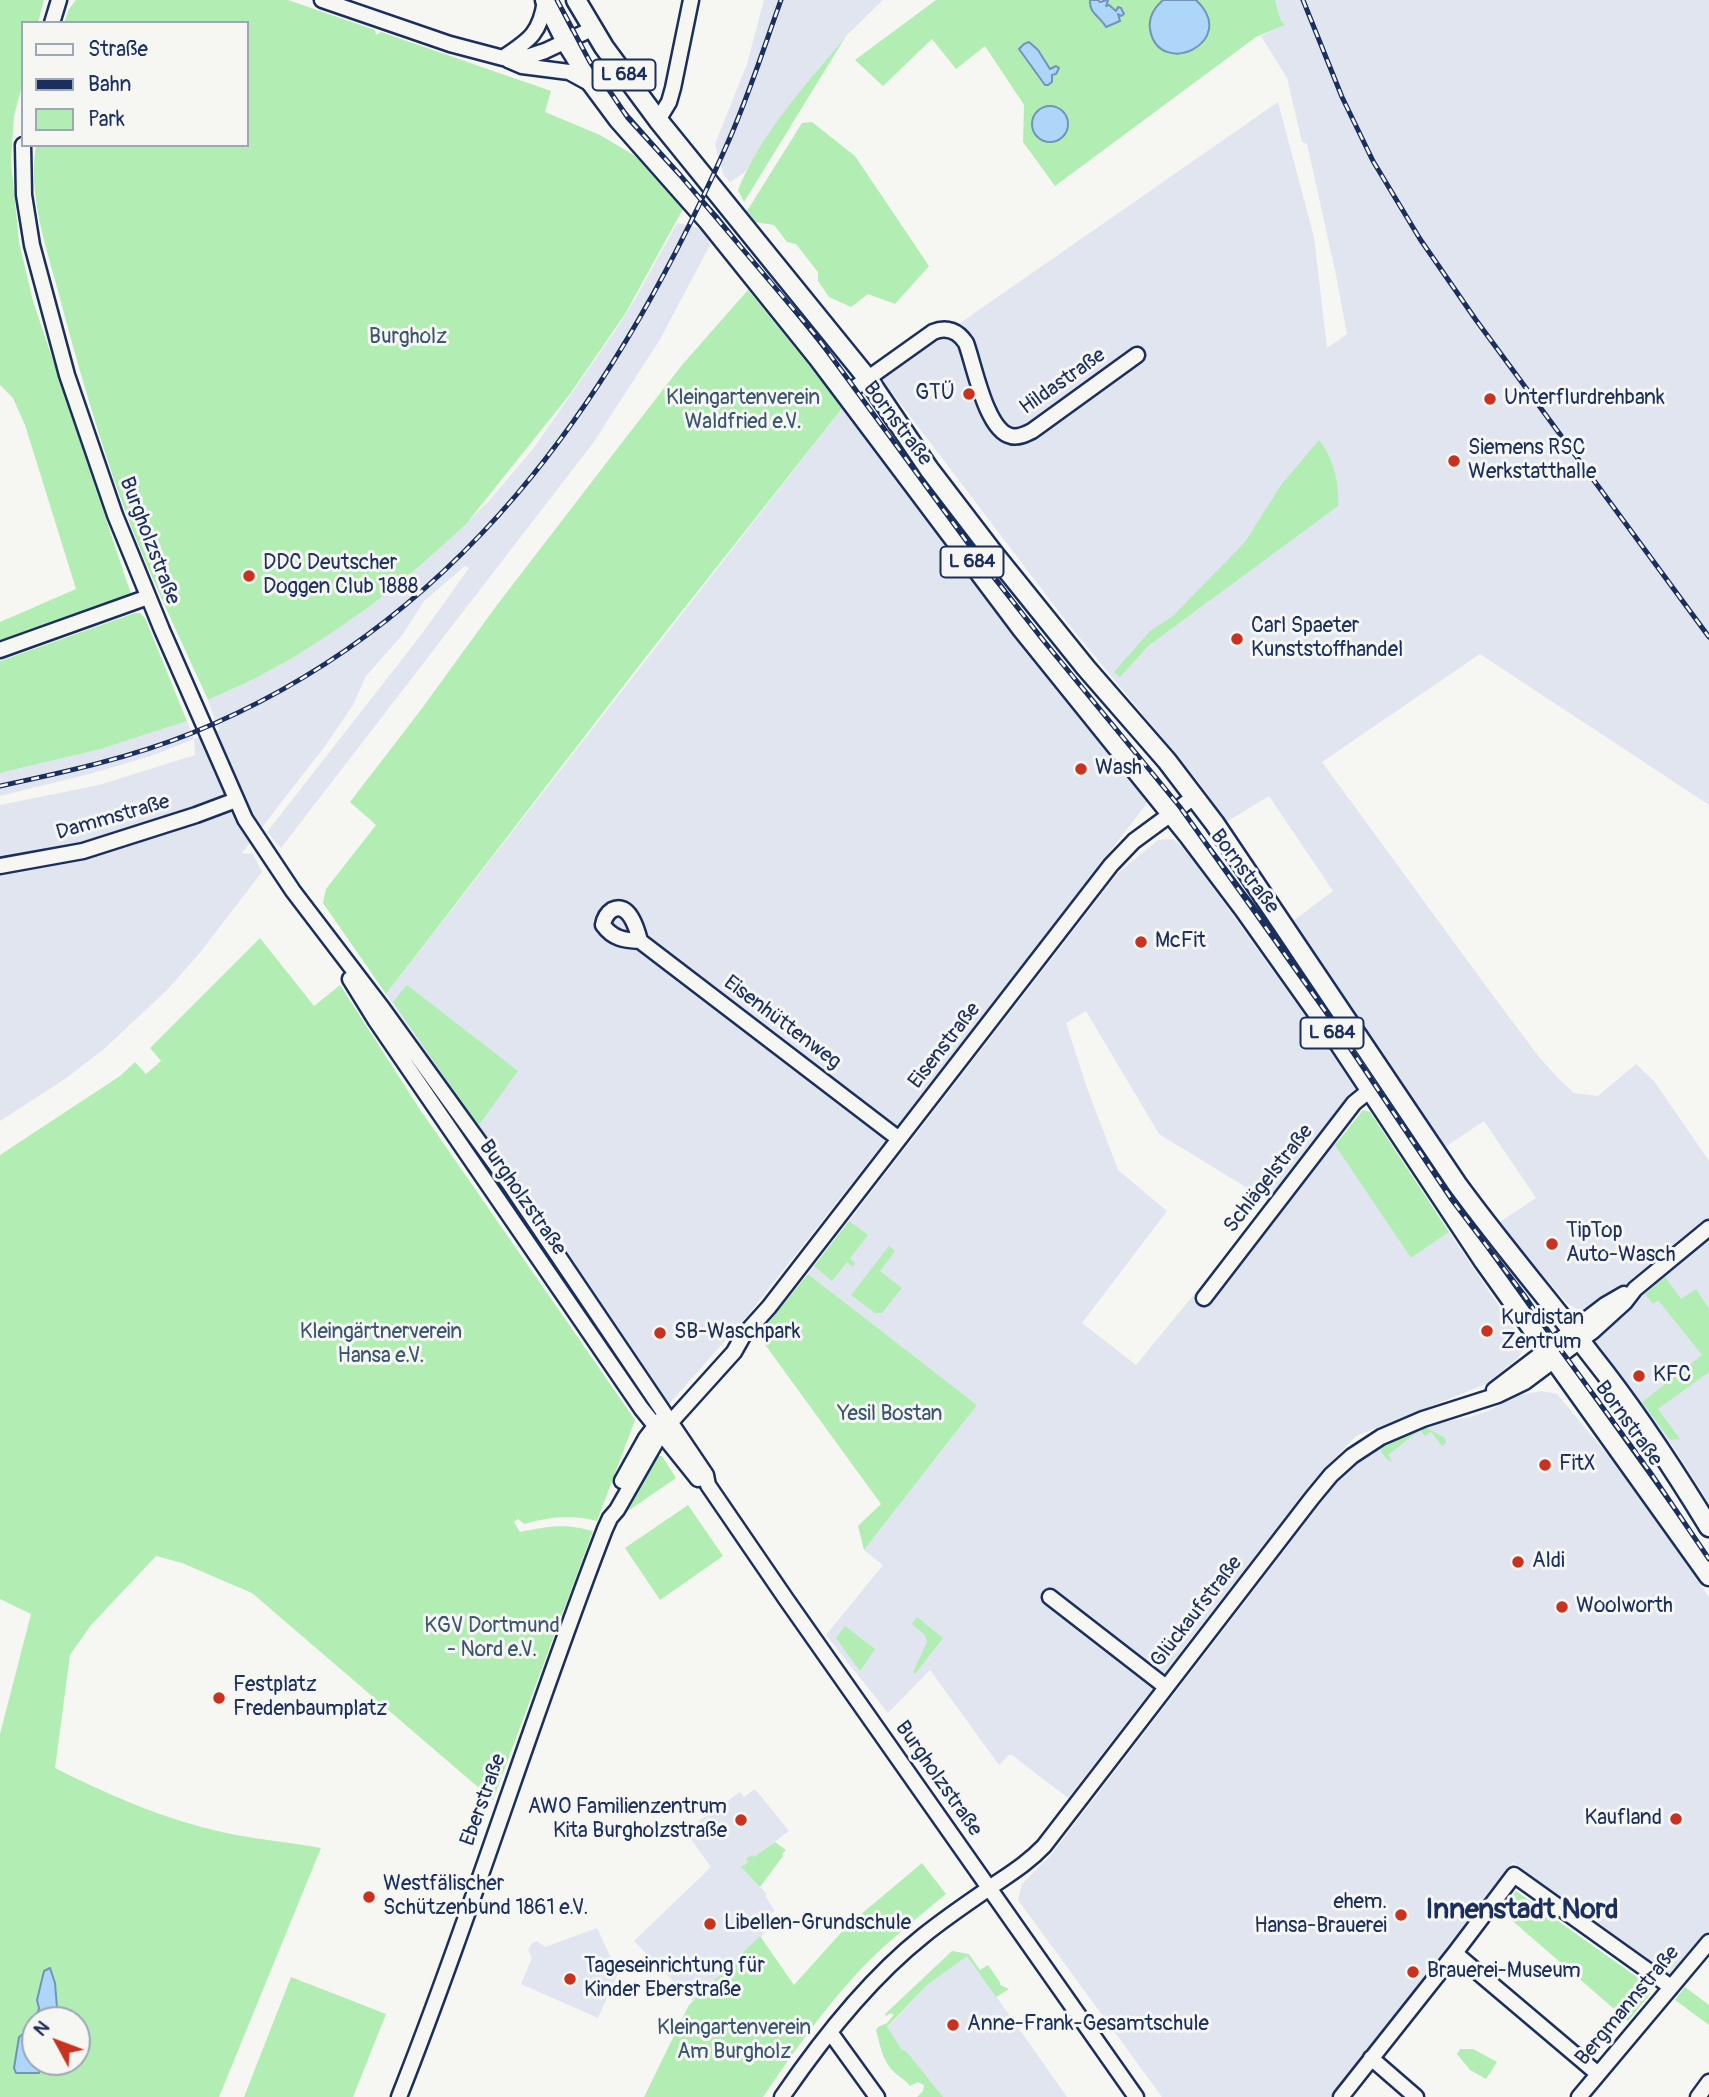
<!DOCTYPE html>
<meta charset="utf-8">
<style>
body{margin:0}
#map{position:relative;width:1709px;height:2097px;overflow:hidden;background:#f6f6f2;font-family:Pangolin,sans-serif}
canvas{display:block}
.legend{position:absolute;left:21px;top:21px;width:228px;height:126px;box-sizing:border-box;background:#f6f6f2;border:2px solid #9ea6b7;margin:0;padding:9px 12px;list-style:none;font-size:21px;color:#1b2f5e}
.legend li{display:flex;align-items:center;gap:14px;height:35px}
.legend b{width:35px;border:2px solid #9ea6b7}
.north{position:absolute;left:21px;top:2006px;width:70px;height:70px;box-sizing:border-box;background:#f6f6f2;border:2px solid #9ea6b7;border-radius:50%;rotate:311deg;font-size:19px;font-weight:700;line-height:28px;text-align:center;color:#1b2f5e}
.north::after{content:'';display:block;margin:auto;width:24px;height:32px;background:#c8321e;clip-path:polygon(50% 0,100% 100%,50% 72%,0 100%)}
</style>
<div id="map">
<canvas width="1709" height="2097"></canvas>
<ul class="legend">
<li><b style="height:9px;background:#f6f6f2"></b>Straße</li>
<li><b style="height:9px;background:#1b2f5e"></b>Bahn</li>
<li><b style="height:19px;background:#b2eeb4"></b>Park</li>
</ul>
<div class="north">N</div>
</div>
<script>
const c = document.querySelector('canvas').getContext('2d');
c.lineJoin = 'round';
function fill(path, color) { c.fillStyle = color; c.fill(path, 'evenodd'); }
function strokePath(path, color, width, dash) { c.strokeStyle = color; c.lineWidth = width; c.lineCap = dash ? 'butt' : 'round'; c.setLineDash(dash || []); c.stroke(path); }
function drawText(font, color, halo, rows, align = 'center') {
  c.font = font + ' Pangolin,sans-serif'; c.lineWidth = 6; c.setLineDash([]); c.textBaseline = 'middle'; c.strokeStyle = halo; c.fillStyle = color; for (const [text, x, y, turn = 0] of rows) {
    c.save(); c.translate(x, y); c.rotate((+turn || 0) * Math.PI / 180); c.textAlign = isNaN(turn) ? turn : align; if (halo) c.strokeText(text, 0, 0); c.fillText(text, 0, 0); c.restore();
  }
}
const built = new Path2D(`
 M 764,0 L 883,0 L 846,36 L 786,110 L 745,172 L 730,182 L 723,174 L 715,144 L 747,64 Z
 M 1275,0 L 1709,0 L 1709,805 L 1480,654 L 1322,762 L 1494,997 L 1539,1057 L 1557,1077 L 1574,1093 L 1598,1096 L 1636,1064 L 1654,1081 L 1709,1161 L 1709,1220 L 1606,1300 L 1583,1313 L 1567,1303 L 1498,1223 L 1536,1198 L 1484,1121 L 1445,1147 L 1293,921 L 1333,891 L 1269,796 L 1226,822 L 1198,781 L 1069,625 L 881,378 L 1278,102 L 1314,237 L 1327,348 L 1347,334 L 1336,275 L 1307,144 L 1302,142 L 1287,78 L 1261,36 L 1284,25 L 1281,21 Z
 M 677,223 L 699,228 L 702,231 L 706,231 L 710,245 L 659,341 L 593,443 L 281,848 L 267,832 L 421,635 L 469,568 L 465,566 L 424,601 L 403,634 L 366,676 L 353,705 L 325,746 L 242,853 L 250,854 L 252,852 L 262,872 L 198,955 L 166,991 L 104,1049 L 65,1079 L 0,1121 L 0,805 L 99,785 L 195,755 L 194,739 L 151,756 L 93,773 L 0,796 L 0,773 L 101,749 L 187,721 L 194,739 L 220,729 L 217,726 L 208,700 L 254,679 L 296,656 L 369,607 L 422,564 L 488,502 L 533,449 L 617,328 L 638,294 Z
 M 843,407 L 860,426 L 1151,798 L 981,1019 L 748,1315 L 668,1405 L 386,994 Z
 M 1173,839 L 1189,852 L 1198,867 L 1359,1090 L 1327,1131 L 1411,1258 L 1449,1232 L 1518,1334 L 1524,1348 L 1518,1358 L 1486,1384 L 1356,1436 L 1312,1482 L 1068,1798 L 1012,1755 L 1009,1755 L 999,1765 L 930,1670 L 888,1713 L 826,1635 L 883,1565 L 864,1550 L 977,1405 L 808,1274 L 1117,874 L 1158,840 ZM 1086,1011 L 1159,1134 L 1270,1202 L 1136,1365 L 1082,1323 L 1167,1211 L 1118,1170 L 1087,1088 L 1066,1023 Z
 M 1709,1235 L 1709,1503 L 1672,1445 L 1590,1339 Z
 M 1541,1391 L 1557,1394 L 1617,1466 L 1709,1597 L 1709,1931 L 1666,1977 L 1513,1862 L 1330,2097 L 1162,2097 L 1018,1900 L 1022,1884 L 1050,1856 L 1336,1483 L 1352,1467 L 1382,1446 L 1425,1426 L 1470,1417 L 1488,1411 L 1519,1395 Z
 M 755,1789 L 789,1831 L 741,1867 L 767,1894 L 765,1896 L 775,1911 L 767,1917 L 767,1931 L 693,2001 L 634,1941 L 711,1867 L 685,1831 L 740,1792 L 744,1797 Z
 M 597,1928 L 618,1973 L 598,2018 L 521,1984 L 532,1958 L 528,1950 L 531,1944 L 537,1941 L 545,1947 Z
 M 967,1955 L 1067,2097 L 934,2097 L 915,2070 L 887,2028 L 927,1985 Z`);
const green = new Path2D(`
 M 0,0 L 44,0 L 38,23 L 23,23 L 23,82 L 14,116 L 11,161 L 19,242 L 33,301 L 131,594 L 0,643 L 0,622 L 76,589 L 25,425 L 13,398 L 0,385 Z
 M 76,0 L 288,0 L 375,30 L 376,35 L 381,32 L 551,91 L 545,112 L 600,135 L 635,156 L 683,209 L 625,314 L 570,394 L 466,524 L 422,564 L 369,607 L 334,631 L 296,656 L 254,679 L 208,700 C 179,635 147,571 123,505 C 98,435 77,363 58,291 C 45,243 28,195 36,145 L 247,145 L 247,23 L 64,23 L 69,9 Z
 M 936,0 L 1090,0 L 1090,7 L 1103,22 L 1116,11 L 1105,7 L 1108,2 L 1107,0 L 1163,0 L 1159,3 L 1200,46 C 1211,31 1210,13 1196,0 L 1275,0 L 1281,21 L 1285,25 L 1256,37 L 1055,186 L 1023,142 L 1024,105 L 985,46 L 956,69 L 932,39 L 883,86 L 855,60 Z
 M 846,36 L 744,202 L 738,190 C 762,131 807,84 846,36 Z
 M 812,122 L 855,156 L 929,266 L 895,304 L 868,294 L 851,307 L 829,297 L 818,281 L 818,272 L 796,244 L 787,242 L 774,225 L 755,222 L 747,211 L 802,123 Z
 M 748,290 L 843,407 L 645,658 L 386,994 L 323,903 L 326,889 L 376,825 L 350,802 L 420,711 L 497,605 L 627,436 L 682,365 Z
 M 1319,440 C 1333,457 1340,484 1338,506 L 1148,646 L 1120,677 L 1114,672 L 1150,631 L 1173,616 L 1245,542 L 1281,485 Z
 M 135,613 L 140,613 L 145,618 L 187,721 L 101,749 L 0,773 L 0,661 Z
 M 260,938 L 314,1006 L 340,985 L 419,1108 L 635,1420 L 597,1521 C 570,1514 550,1517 524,1524 L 518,1519 L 514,1522 L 520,1532 C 548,1526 565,1523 593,1531 L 493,1800 L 252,1593 L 182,1563 L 156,1556 L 91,1625 L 70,1655 L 55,1768 C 113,1797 173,1823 236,1835 C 264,1840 293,1843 321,1848 L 219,2097 L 0,2097 L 0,1734 L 31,1614 L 0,1599 L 0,1155 L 120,1076 L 135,1062 L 146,1074 L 161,1061 L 150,1048 ZM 35,2020 L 77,2020 L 77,2062 L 35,2062 Z
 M 407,985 L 518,1071 L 478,1126 L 393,1002 Z
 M 397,1041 L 438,1094 L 651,1400 L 644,1406 Z
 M 1363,1110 L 1370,1112 L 1449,1232 L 1411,1258 L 1335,1145 Z
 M 849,1221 L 868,1235 L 850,1258 L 855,1263 L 853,1267 L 847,1262 L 832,1281 L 814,1266 Z
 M 889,1246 L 895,1251 L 880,1271 L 902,1288 L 882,1313 L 875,1313 L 851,1295 Z
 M 808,1274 L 977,1405 L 864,1550 L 858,1526 L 881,1504 L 758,1335 Z
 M 1665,1277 L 1681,1299 L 1696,1289 L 1709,1309 L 1709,1372 L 1658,1409 L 1680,1439 L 1670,1440 L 1642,1402 L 1702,1355 L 1658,1300 L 1653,1304 L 1645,1294 Z
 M 1424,1426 L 1445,1438 L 1446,1443 L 1442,1446 L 1431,1432 L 1425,1436 L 1420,1430 L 1388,1455 L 1392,1462 C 1386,1460 1381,1453 1380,1447 L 1382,1445 Z
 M 658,1456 L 662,1456 L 676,1478 L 625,1513 Z
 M 688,1505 L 723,1556 L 660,1600 L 625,1548 Z
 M 917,1617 L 943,1638 L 915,1674 L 913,1672 L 927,1642 L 925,1635 L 912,1624 Z
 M 845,1626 L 875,1649 L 860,1671 L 836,1638 Z
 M 775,1842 L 786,1850 L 782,1854 L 783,1856 L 760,1887 L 741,1867 L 748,1862 L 746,1859 L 752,1855 L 754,1857 Z
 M 922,1863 L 946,1894 C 917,1918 887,1942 861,1969 C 824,2008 793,2053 763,2097 L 644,2097 L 689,2005 L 760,1936 L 794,1985 L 847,1926 Z
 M 1516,1891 L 1648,1985 L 1650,1994 L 1628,2021 L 1501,1911 Z
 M 952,1951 L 969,1954 L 980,1970 L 988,1965 L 1000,1982 L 1000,1985 L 1009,1989 L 996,1997 L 967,1956 L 927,1985 L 887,2027 L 902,2050 L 906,2051 L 943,2097 L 917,2097 L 923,2091 L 924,2085 L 918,2082 L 910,2086 C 905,2079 897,2076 892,2070 C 882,2059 880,2044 876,2030 L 878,2027 L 887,2023 L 894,2015 L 891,2013 L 886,2016 L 885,2014 Z
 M 291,1977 L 386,2014 L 353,2097 L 244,2097 Z
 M 1685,1987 L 1709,2005 L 1709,2025 L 1675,2000 Z
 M 1460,2049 L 1473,2049 L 1497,2062 L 1486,2079 L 1470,2070 L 1457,2054 Z`);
const water = new Path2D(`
 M 1090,0 L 1098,0 L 1100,2 L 1107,0 L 1108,1 L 1106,6 L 1109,5 L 1116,11 L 1118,7 L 1121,8 L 1124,14 L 1121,16 L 1118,14 L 1120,21 L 1106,27 C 1100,16 1089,14 1090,0 Z
 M 1163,0 L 1196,0 C 1241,42 1158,80 1150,29 C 1148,17 1155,7 1163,0 Z
 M 1029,42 L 1038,50 L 1050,69 L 1056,66 L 1059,68 L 1056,74 L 1052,75 L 1052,82 L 1048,85 L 1045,85 L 1019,49 L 1024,44 Z
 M1032 124a18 18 0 1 1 36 0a18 18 0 1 1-36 0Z
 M 50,1968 L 55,1983 L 58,2020 L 36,2020 L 39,2008 L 37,2000 L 44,1971 Z
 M 35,2026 L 35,2062 L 39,2062 L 39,2073 L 16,2073 L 14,2068 L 19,2037 Z`);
const minor = new Path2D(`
 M 322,0 L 450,44 L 503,58 L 530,56 L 545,51 L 592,29
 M 52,23 L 59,0
 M 504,57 C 530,40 541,32 545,0
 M 508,60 L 522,66 L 569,72 L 591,84
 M 658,120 L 669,102 L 673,88 L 691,0
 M 23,145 L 24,195 L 32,245 L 67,375 L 115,515 L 162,630 L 245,819 L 293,891 L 383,1009 L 511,1186 L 706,1475 L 708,1485 L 786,1599 L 1136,2097
 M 846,394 L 933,332 C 947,326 958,331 966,343 C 974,364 986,431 1011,436 C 1018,438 1026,434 1032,431 L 1137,355
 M 0,650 L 148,597
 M 0,866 L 83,851 L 196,815 L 236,800
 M 640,941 C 637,929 629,901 612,910 C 606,914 604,919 603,925 C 613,939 624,940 640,941 L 899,1139
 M 350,979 L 376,1021 L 641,1408 L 698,1479
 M 1204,1298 L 1354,1103 L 1370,1090
 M 1494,1390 L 1605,1305 L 1624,1294
 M 622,1481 L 646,1438 L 659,1421
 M 1050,1597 L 1166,1687
 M 1455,1953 L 1598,2074
 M 830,2032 L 877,2097
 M 1371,2058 L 1416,2097
 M 399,2097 C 473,1910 532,1717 605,1529 L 610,1518 L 617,1510 L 661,1433 L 734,1352 L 743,1336 L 769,1307 L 1111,865 L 1134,841 L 1194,797
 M 782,2097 C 821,2040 869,1979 923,1936 C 944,1919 966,1904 988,1889 C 1008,1875 1027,1864 1044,1846 L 1312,1498 L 1331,1475 L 1352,1456 L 1381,1437 L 1423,1419 L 1498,1395 L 1525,1382 L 1592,1332 L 1625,1302 L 1635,1289 L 1709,1228
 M 1341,2097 L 1455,1953 L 1514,1875 L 1671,1987
 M 1579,2097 L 1709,1942
 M 1698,2097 L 1709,2082`);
const major = new Path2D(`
 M 545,0 L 566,42 L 592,84 L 618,119 L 709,222 L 819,359 L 1022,629 L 1189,836 L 1244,909 L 1339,1043 L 1483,1260 L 1709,1576
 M 576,0 L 604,47 L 658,120 L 868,379 L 929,469 L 994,554 L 1086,668 L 1167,761 L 1215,824 L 1457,1184 C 1500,1243 1547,1298 1592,1356 C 1635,1410 1673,1468 1709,1527`);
const rail = new Path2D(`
 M 557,0 L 590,62 L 628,118 L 680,175 L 817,337 L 981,561 L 1043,640 L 1180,807 L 1328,1015 L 1452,1200 L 1524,1295 L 1563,1353 L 1650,1472 L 1709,1559
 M 1303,0 L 1342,97 L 1373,161 L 1420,239 L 1476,320 L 1709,637
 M 0,786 C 65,772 130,758 192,733 C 458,625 613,401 725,149 C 747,101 763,50 781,0`);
const markers = [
 [969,394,7,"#c8321e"],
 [1490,399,7,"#c8321e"],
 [1454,461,7,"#c8321e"],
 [249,576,7,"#c8321e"],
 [1237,639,7,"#c8321e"],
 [1081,769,7,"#c8321e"],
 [1141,942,7,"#c8321e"],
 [1552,1244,7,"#c8321e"],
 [1487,1331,7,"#c8321e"],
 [660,1333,7,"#c8321e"],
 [1639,1376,7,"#c8321e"],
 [1545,1465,7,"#c8321e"],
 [1518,1562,7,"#c8321e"],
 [1562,1607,7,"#c8321e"],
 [219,1698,7,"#c8321e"],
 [1676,1819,7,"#c8321e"],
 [741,1820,7,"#c8321e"],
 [369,1897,7,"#c8321e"],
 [1401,1915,7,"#c8321e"],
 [710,1924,7,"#c8321e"],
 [1413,1972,7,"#c8321e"],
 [570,1979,7,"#c8321e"],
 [953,2025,7,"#c8321e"]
];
const shields = [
 [624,75,63],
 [972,562,63],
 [1332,1033,63]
];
const shieldNames = [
 ["L 684",624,75],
 ["L 684",972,562],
 ["L 684",1332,1033]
];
const parkNames = [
 ["Burgholz",408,338],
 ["Kleingartenverein",743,399],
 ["Waldfried e.V.",743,423],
 ["Kleingärtnerverein",381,1333],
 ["Hansa e.V.",381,1357],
 ["Yesil Bostan",890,1415],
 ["KGV Dortmund",492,1627],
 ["- Nord e.V.",492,1651],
 ["Kleingartenverein",734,2029],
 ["Am Burgholz",734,2053]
];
const streetNames = [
 ["Hildastraße",1063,382,-35],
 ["Bornstraße",897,424,53],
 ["Burgholzstraße",149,541,69],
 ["Dammstraße",113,818,-16],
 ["Bornstraße",1244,872,53],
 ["Eisenhüttenweg",782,1023,37],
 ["Eisenstraße",945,1046,-52],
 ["Schlägelstraße",1269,1179,-52],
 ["Burgholzstraße",522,1198,55],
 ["Bornstraße",1628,1424,54],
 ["Glückaufstraße",1197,1612,-52],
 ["Burgholzstraße",938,1779,55],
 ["Eberstraße",484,1800,-70],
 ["Bergmannstraße",1628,2006,-50]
];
const poiNames = [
 ["GTÜ",955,394,"right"],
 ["Unterflurdrehbank",1504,399],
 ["Siemens RSC",1468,449],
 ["Werkstatthalle",1468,473],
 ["DDC Deutscher",263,564],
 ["Doggen Club 1888",263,588],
 ["Carl Spaeter",1251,627],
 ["Kunststoffhandel",1251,651],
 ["Wash",1095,769],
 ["McFit",1155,942],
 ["TipTop",1566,1232],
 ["Auto-Wasch",1566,1256],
 ["Kurdistan",1501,1319],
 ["Zentrum",1501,1343],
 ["SB-Waschpark",674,1333],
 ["KFC",1653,1376],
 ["FitX",1559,1465],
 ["Aldi",1532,1562],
 ["Woolworth",1576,1607],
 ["Festplatz",233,1686],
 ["Fredenbaumplatz",233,1710],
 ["AWO Familienzentrum",727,1808,"right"],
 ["Kita Burgholzstraße",727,1832,"right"],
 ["Kaufland",1662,1819,"right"],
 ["Westfälischer",383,1885],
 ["Schützenbund 1861 e.V.",383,1909],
 ["ehem.",1387,1903,"right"],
 ["Hansa-Brauerei",1387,1927,"right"],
 ["Libellen-Grundschule",724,1924],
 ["Tageseinrichtung für",584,1967],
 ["Kinder Eberstraße",584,1991],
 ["Brauerei-Museum",1427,1972],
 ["Anne-Frank-Gesamtschule",967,2025]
];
const districtNames = [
 ["Innenstadt Nord",1522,1911]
];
fill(built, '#e0e5f0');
fill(green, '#b2eeb4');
fill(water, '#add6f8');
strokePath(water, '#7393ba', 2);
strokePath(minor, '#1b2f5e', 19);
strokePath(major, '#1b2f5e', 23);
strokePath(minor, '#f6f6f2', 14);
strokePath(major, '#f6f6f2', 18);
strokePath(rail, '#1b2f5e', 5);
strokePath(rail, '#f6f6f2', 2.5, [8]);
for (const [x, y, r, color] of markers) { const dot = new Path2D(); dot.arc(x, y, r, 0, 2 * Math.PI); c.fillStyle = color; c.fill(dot); strokePath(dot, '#f6f6f2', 2.5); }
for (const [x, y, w] of shields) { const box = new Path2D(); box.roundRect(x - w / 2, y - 15.5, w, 31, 5); c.fillStyle = '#f6f6f2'; c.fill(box); strokePath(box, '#1b2f5e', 2); }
drawText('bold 19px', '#1b2f5e', null, shieldNames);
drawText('21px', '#39556f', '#f6f6f2', parkNames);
drawText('21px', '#1b2f5e', '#f6f6f2', streetNames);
drawText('21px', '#1b2f5e', '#f6f6f2', poiNames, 'left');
drawText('bold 28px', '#1b2f5e', '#f6f6f2', districtNames);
</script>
